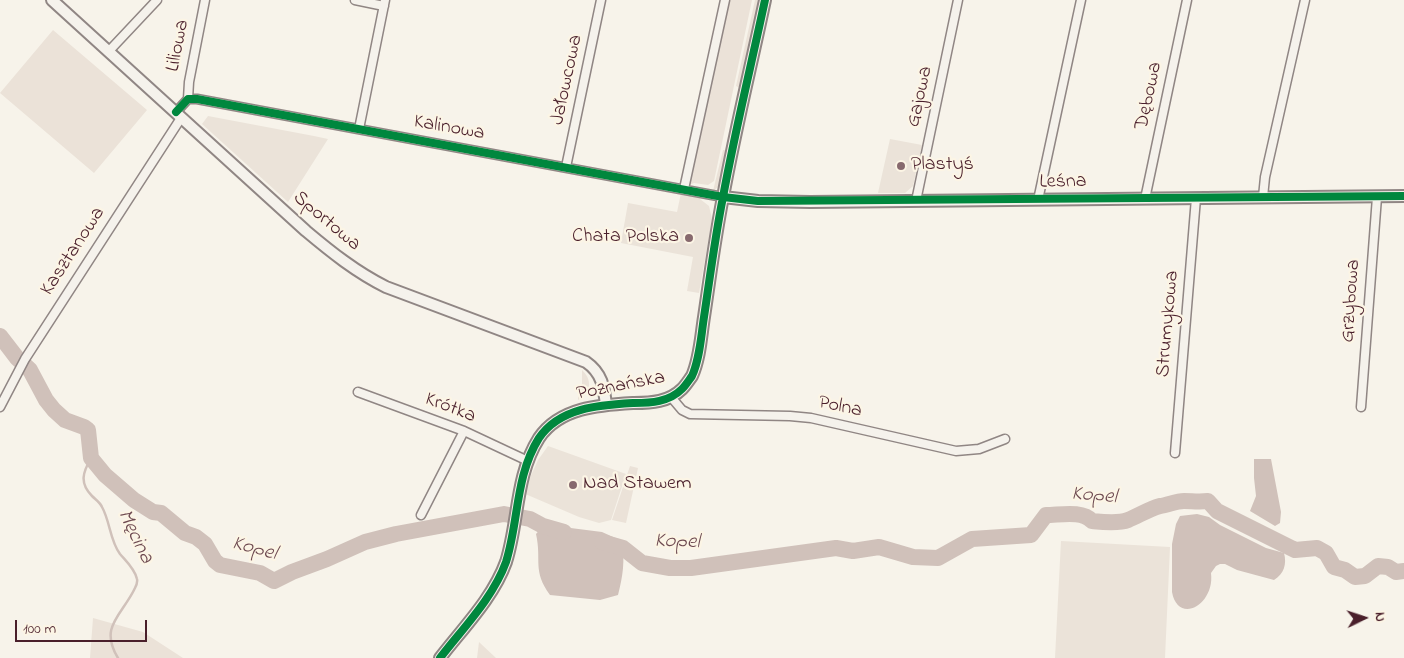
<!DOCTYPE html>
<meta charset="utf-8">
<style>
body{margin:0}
#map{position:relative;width:1404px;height:658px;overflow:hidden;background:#f7f3ea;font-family:"Indie Flower",sans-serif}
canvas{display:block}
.north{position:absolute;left:1339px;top:593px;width:50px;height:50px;-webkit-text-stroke:4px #fcf5e5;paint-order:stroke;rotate:86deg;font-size:14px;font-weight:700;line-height:20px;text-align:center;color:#4a1f2b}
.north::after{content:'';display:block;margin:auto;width:18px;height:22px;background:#4a1f2b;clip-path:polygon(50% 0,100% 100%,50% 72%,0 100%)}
.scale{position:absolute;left:15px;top:620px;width:132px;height:22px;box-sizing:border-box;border:2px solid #4a1f2b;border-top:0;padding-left:6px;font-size:15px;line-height:18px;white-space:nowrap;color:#4a1f2b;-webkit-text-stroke:4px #fcf5e5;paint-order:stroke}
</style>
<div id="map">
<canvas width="1404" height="658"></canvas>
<div class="north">N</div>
<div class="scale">100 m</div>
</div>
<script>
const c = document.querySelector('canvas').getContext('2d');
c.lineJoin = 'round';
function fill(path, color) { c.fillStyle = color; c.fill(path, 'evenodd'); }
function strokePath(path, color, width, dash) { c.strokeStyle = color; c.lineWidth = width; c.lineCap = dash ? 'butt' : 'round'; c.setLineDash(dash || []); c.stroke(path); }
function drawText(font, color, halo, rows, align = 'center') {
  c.font = font + ' "Indie Flower",sans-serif'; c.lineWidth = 4.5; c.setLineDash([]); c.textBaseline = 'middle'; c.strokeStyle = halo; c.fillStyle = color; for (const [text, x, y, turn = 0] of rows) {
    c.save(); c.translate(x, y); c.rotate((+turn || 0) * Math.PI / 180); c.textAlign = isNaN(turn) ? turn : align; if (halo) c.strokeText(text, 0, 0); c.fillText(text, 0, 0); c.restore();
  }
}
const built = new Path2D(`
 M 208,116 L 314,136 L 328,139 L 288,202 L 202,124 Z
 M 890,139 L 922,145 L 913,186 L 905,193 L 878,193 Z
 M 681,193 L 700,196 L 700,199 L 709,206 L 712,219 L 699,293 L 687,291 L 693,257 L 621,243 L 628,203 L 677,212 Z
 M 548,446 L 626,474 L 611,520 L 599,523 L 579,517 L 523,493 L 538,460 Z
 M 1061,541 L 1170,547 L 1165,658 L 1055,658 Z`);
const green = new Path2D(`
 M 728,0 L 752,0 L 714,181 L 708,185 L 694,183 L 689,185 Z
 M 755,0 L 761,0 L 742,89 L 736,86 Z
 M 53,30 L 147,110 L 94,173 L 0,93 Z
 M 723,150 L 725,150 L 726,163 L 722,184 L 713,191 Z
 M 582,370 C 593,380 591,394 578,400 L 578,397 L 582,393 Z
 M 630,466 L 638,468 L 626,523 L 612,520 Z
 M 93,618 L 143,632 L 183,658 L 90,658 Z
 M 479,642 L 496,658 L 477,658 Z`);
const water = new Path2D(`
 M 1254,459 L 1271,459 L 1281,512 L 1280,523 L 1275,526 L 1250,511 L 1256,496 L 1254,478 Z
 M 1197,514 L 1209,517 L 1220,525 L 1266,548 L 1284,553 C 1287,564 1284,574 1274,580 L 1237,570 L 1225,564 L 1220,564 L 1216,566 L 1211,573 C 1215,605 1178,625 1172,592 L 1172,544 L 1176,524 L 1180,516 Z
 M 547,525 L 602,532 L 622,541 C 625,561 623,576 618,595 L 600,600 L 550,595 C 532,570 542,561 536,534 L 543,526 Z`);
const stream = new Path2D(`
 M 91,458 C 83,472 79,483 92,496 C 96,500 100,502 102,507 C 110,521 110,541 120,554 C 126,561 135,569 137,579 C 138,583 136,586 134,590 C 121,616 99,627 118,658`);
const river = new Path2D(`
 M 0,336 L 17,358 L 30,370 L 46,400 L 54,410 L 65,420 L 84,427 L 88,430 L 91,458 L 105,475 L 134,500 L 153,512 L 161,513 L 185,533 L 196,537 L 205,544 L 215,561 L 220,565 L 260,573 L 274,581 L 292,572 L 327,559 L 365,542 L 396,534 L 504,514 L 530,519 L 543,526 L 564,532
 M 602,542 L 623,548 L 642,563 L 670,568 L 691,568 L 836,548 L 853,551 L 879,547 L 913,557 L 938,558 L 972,539 L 1031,535 L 1046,515 C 1060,515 1082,510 1092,521 C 1102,522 1118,524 1128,520 C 1138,516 1149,509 1160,506 C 1168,505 1176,501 1184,501 C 1192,501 1199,502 1208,501 L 1217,511 L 1295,550 L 1317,548 L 1326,553 L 1334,567 L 1345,570 L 1355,577 L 1365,576 L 1378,566 L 1388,567 L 1396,572 L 1404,571`);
const minor = new Path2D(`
 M 355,0 L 384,6
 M 109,51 L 157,0
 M 188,99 L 189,82 L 205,0
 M 176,112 L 188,99 L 197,99 L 723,197
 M 359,129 L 385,0
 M 566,167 L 601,0
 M 684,189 L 725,0
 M 1263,197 L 1265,177 L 1305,0
 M 1145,199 L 1187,0
 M 1038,200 L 1081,0
 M 916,201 L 958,0
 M 358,392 L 464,431 L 528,461
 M 671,397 L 682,410 L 690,414 L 790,416 L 811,418 L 956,451 L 979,449 L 1005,439
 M 0,407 L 25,359 L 181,118
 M 1361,407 L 1377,197
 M 1175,453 L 1196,198
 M 421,515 L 464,431`);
const tertiary = new Path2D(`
 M 52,0 L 306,231 C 331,252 356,272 386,287 L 586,362 C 602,373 604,387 606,405
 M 723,197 L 758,201 L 810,202 L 1404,196
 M 440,658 C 463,628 493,598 506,562 C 519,521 515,476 539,438 C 560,407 600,405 634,403 C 651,403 669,402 682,389 C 686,385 689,380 692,376 C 700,358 701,336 704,317 C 710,277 715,237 723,197 C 735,131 751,66 765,0`);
const cycleway = new Path2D(`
 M 176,112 L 188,99 L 197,99 L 723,197 L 758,201 L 1404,196
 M 440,658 C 463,628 493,598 506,562 C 519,521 515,476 539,438 C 560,407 600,405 634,403 C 651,403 669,402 682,389 C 686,385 689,380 692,376 C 700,358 701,336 704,317 C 710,277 715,237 723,197 C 735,131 751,66 765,0`);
const markers = [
 [901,166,5,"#87696e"],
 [689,238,5,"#87696e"],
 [573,485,5,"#87696e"]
];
const streetNames = [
 ["Liliowa",179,46,-79],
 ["Jałowcowa",568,80,-78],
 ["Dębowa",1150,96,-78],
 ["Gajowa",921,97,-78],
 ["Kalinowa",449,129,10],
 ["Leśna",1063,183,-1],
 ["Sportowa",326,222,40],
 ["Kasztanowa",74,252,-57],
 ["Grzybowa",1352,301,-86],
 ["Strumykowa",1169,324,-85],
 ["Poznańska",621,387,-11],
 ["Polna",840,408,12],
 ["Krótka",450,409,21]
];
const poiNames = [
 ["Plastyś",911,166],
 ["Chata Polska",679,238,"right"],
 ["Nad Stawem",583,485]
];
const waterNames = [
 ["Kopel",1094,497,5],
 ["Męcina",134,537,64],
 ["Kopel",677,543,2],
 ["Kopel",254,550,15]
];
fill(built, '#ebe3d9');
fill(green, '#ebe2d8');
fill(water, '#d0c1ba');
strokePath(stream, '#d0c1ba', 2.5);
strokePath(river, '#d0c1ba', 16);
strokePath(minor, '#908684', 11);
strokePath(tertiary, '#908684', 14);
strokePath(minor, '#f5f2ec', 8);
strokePath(tertiary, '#f5f2ec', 10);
strokePath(cycleway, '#00873e', 8);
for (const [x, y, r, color] of markers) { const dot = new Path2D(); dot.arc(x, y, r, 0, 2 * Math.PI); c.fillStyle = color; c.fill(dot); strokePath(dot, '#fcf5e5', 2); }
drawText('20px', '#4a1f2b', '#fcf5e5', streetNames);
drawText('20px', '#4a1f2b', '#fcf5e5', poiNames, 'left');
drawText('italic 21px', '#6d4950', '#fcf5e5', waterNames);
</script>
